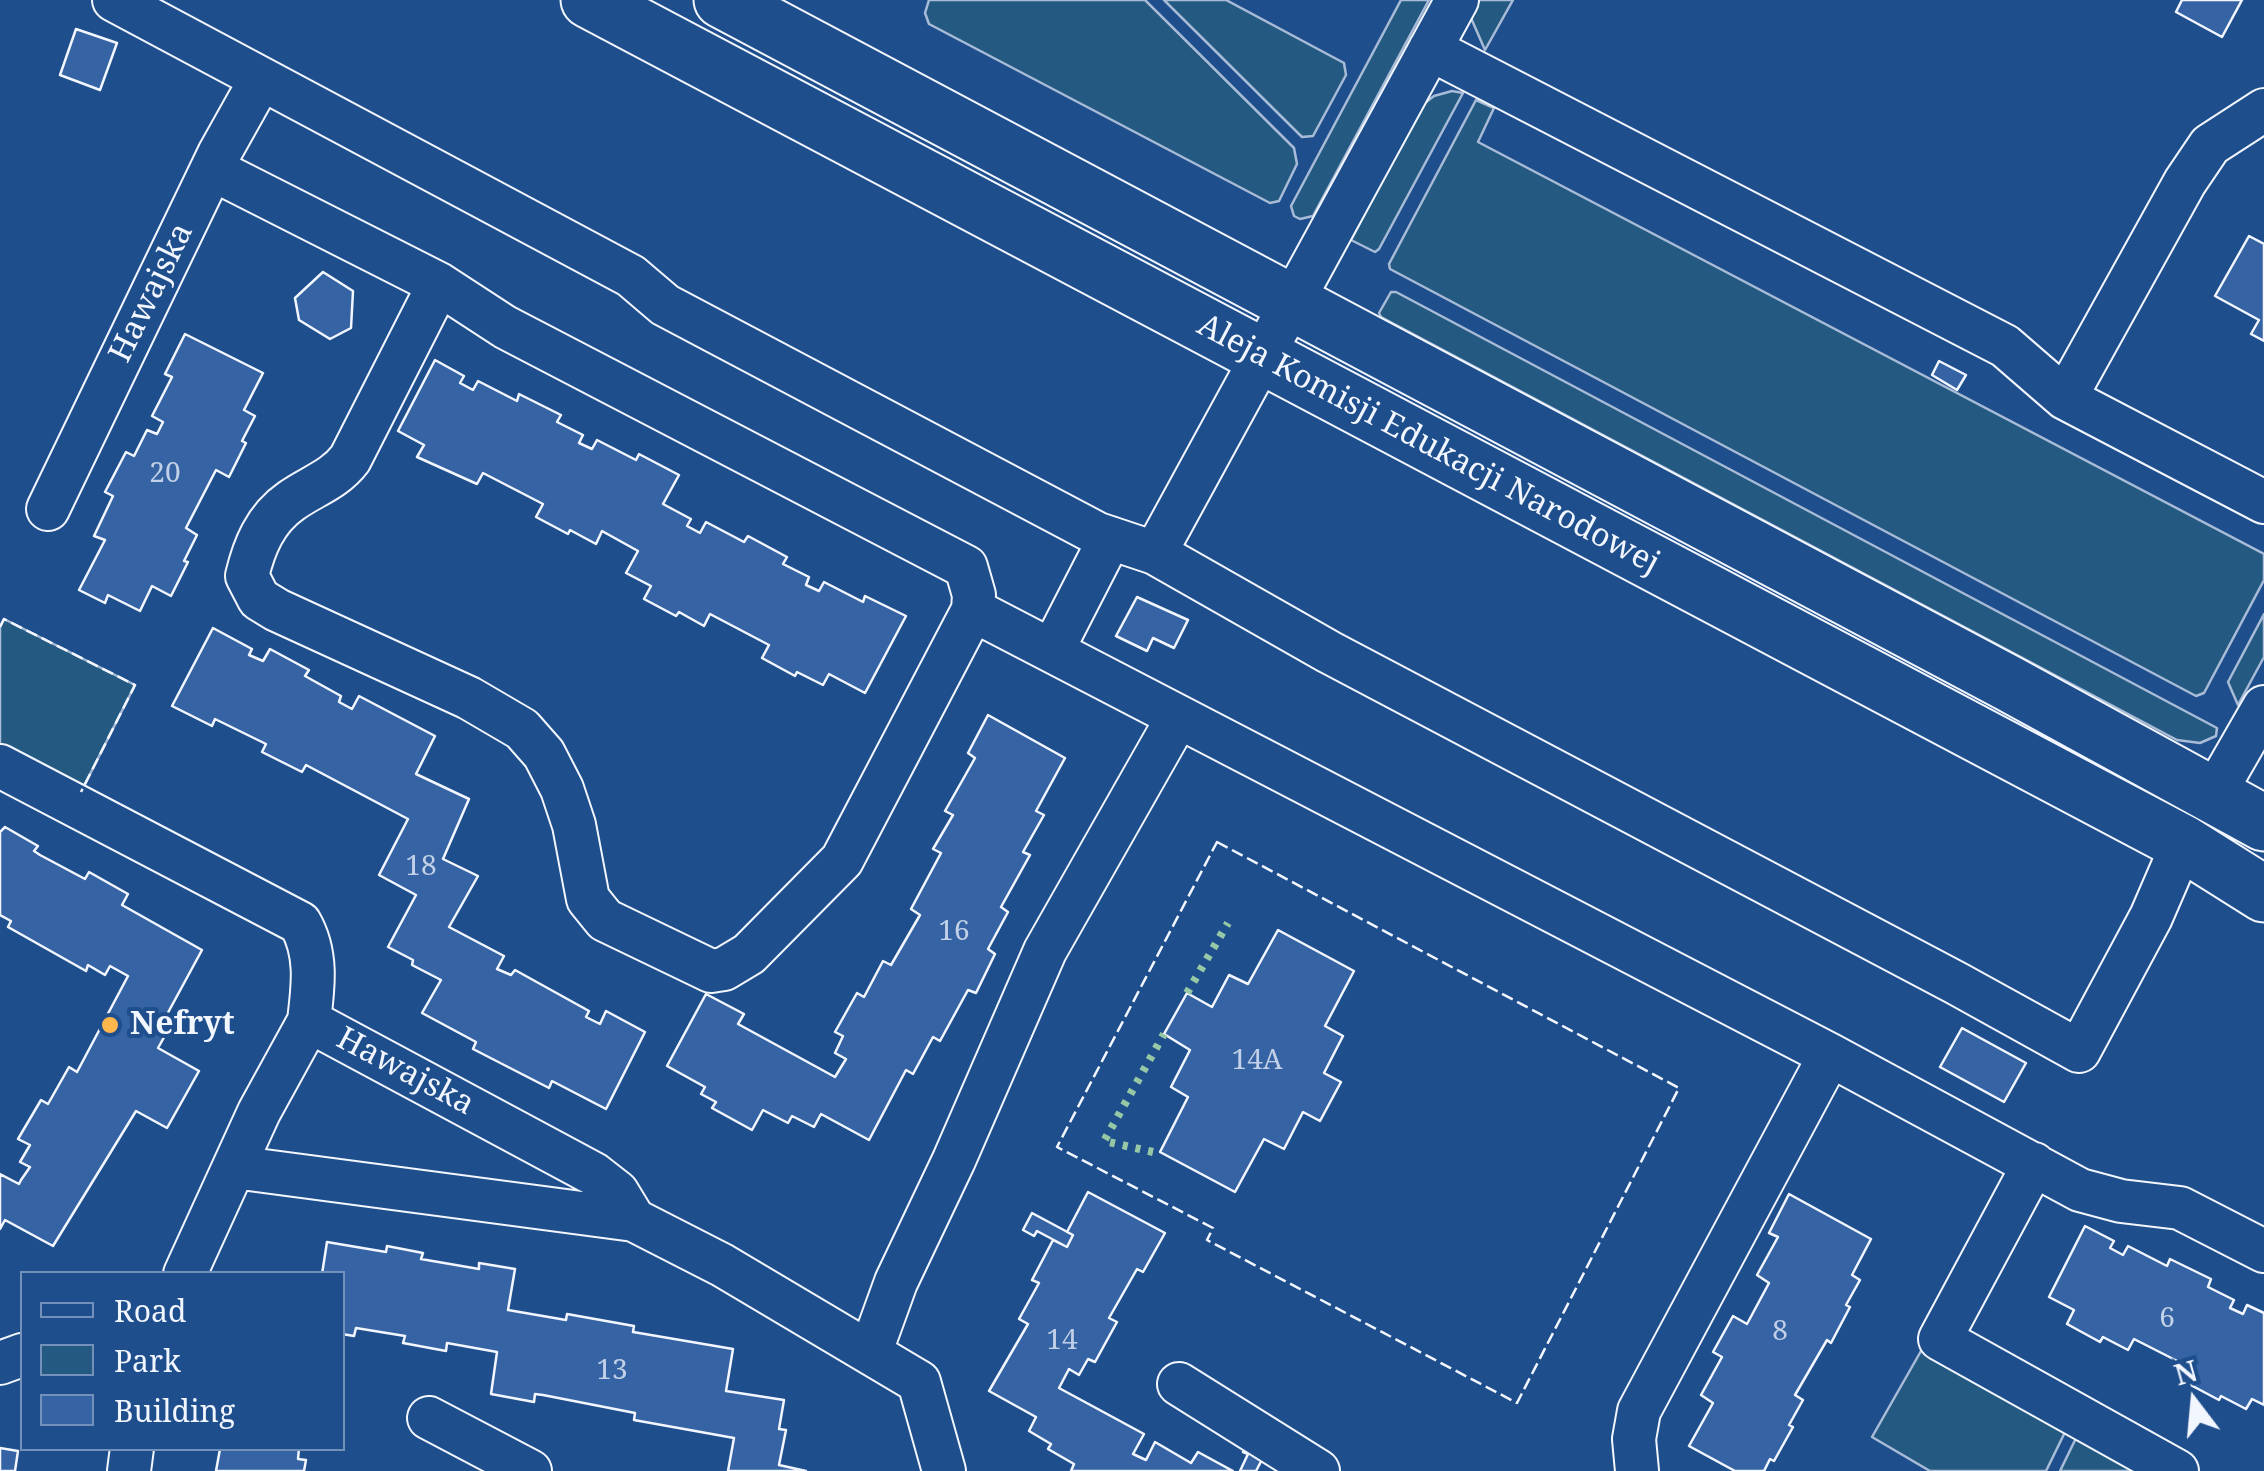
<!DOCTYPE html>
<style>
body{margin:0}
#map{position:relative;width:2264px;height:1471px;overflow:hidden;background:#1f4e8c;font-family:"Noto Serif",serif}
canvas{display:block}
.legend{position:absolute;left:20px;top:1271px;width:325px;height:180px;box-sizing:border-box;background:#1f4e8c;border:2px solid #7391ba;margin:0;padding:12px 18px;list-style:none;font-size:30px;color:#f2f6ff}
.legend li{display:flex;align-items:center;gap:20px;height:50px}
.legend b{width:50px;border:2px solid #7391ba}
.north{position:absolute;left:2144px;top:1351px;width:100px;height:100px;-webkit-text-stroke:8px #1f4e8c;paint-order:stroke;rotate:344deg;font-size:28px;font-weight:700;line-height:40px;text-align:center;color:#f2f6ff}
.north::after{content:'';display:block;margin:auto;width:35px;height:45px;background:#f2f6ff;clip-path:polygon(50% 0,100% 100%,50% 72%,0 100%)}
</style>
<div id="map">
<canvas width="2264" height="1471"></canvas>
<ul class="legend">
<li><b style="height:12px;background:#1f4e8c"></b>Road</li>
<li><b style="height:28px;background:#245a82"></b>Park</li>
<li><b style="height:28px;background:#3563a3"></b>Building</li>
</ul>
<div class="north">N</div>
</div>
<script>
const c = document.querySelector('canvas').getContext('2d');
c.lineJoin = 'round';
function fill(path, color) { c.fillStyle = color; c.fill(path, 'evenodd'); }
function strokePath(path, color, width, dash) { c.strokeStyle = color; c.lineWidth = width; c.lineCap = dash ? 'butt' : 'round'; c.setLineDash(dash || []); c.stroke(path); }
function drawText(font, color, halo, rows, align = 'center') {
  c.font = font + ' "Noto Serif",serif'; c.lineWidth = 8; c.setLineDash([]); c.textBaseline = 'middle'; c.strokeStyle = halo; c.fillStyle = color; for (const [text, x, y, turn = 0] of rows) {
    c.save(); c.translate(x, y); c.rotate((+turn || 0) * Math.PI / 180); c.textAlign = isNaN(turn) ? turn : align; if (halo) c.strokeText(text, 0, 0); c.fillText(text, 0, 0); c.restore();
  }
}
const green = new Path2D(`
 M 929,0 L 1145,0 L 1294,148 L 1297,164 L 1279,201 L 1270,203 L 929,24 L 925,13 Z
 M 1164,0 L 1226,0 L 1344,63 L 1346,75 L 1313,136 L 1302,137 Z
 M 1401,0 L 1429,0 L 1313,216 L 1300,219 L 1294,216 L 1291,206 Z
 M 1473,0 L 1513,0 L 1485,50 L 1471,18 Z
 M 1452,91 L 1463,93 L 1379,249 L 1375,252 L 1351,240 L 1421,106 L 1434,96 Z
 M 1476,100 L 1494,108 L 1478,142 L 2264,554 L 2264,580 L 2204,693 L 2196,696 L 1390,269 L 1389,264 Z
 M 1391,292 L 1396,292 L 2217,728 L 2216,736 L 2200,743 L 2177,740 L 1381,317 L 1379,313 Z
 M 2264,614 L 2264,657 L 2238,705 L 2228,682 Z
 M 4,619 L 135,685 L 81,792 L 0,751 L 0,627 Z
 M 1921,1351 L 1942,1353 L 2069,1424 L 2046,1471 L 1930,1471 L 1872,1437 Z
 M 2079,1432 L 2147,1471 L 2060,1471 Z`);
const building = new Path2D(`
 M 2182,0 L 2242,0 L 2222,37 L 2176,12 Z
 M 76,29 L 117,43 L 100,90 L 60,75 Z
 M 2249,236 L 2264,244 L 2264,341 L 2251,334 L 2259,320 L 2215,296 Z
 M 323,272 L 353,291 L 351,328 L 330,339 L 299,320 L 295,298 Z
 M 185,334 L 263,373 L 244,410 L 255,416 L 242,441 L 246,443 L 229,477 L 216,470 L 186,528 L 197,535 L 184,561 L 188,562 L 171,596 L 152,586 L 140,611 L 108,595 L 105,603 L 79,590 L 105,540 L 94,536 L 113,496 L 105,492 L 126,452 L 134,456 L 147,430 L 157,434 L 163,422 L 152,416 L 172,377 L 165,374 Z
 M 435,360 L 464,376 L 460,383 L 473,390 L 478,381 L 517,401 L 519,394 L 561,415 L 557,422 L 583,435 L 579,443 L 592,449 L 597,440 L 636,460 L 639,454 L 679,475 L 663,504 L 691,519 L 687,526 L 700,533 L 706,522 L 744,542 L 748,536 L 787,557 L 783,564 L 809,577 L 806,585 L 819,591 L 824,582 L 863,602 L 865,596 L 906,616 L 865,693 L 829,674 L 823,685 L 797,672 L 795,676 L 762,658 L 769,645 L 710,614 L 704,626 L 679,612 L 676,616 L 644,599 L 651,586 L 626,573 L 638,551 L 602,531 L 596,544 L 570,530 L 568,534 L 536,517 L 543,504 L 483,473 L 477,484 L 417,457 L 424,445 L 398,431 Z
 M 1939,361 L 1966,375 L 1957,390 L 1932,375 Z
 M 1137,597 L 1188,620 L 1174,648 L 1153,638 L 1147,651 L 1116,636 Z
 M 213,628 L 252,649 L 249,655 L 263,661 L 270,649 L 309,670 L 305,676 L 341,696 L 339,702 L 352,709 L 359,696 L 435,736 L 416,774 L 469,799 L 443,859 L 478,876 L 449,927 L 504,956 L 497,969 L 511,975 L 515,970 L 589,1011 L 586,1017 L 600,1024 L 606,1011 L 645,1032 L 606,1109 L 552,1081 L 549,1088 L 473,1049 L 476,1042 L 422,1013 L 441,980 L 412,965 L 413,960 L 388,947 L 416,895 L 379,875 L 408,819 L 306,765 L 302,772 L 262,752 L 266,744 L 215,719 L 212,726 L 172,706 Z
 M 988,715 L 1065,758 L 1036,811 L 1044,815 L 1023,852 L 1030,855 L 1001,907 L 1008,912 L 988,949 L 995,954 L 976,993 L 968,990 L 940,1041 L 933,1037 L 913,1074 L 906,1070 L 869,1140 L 821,1114 L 814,1127 L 792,1116 L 788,1123 L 763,1110 L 752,1130 L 712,1108 L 716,1102 L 701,1094 L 705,1087 L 667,1066 L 706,994 L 744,1014 L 738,1024 L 835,1077 L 846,1059 L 835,1053 L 843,1036 L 835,1032 L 857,993 L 864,997 L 883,961 L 891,965 L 920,915 L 911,909 L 941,853 L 933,849 L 953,815 L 945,811 L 975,758 L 968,753 Z
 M 5,827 L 38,846 L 34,851 L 40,855 L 85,879 L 89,872 L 128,894 L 122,905 L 202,950 L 164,1020 L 171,1025 L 158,1048 L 199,1071 L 167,1128 L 136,1111 L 53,1246 L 5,1220 L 0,1229 L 0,1174 L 19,1184 L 21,1180 L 30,1167 L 20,1162 L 30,1145 L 18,1139 L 41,1100 L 48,1104 L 69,1067 L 77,1072 L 128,976 L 110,966 L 105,975 L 88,965 L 86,971 L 8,927 L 11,921 L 0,915 L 0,832 Z
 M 1278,930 L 1354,971 L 1325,1026 L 1343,1036 L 1324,1073 L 1341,1082 L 1320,1121 L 1303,1112 L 1284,1149 L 1264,1139 L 1235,1192 L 1160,1152 L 1188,1097 L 1171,1087 L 1190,1050 L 1164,1034 L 1187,993 L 1212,1007 L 1229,975 L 1248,984 Z
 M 1962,1028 L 2026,1063 L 2004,1102 L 1940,1067 Z
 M 1088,1192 L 1165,1233 L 1143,1272 L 1137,1269 L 1109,1318 L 1117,1322 L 1095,1362 L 1088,1359 L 1079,1375 L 1069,1369 L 1059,1388 L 1144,1434 L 1133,1454 L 1146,1460 L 1155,1442 L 1191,1463 L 1198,1452 L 1233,1471 L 1071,1471 L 1074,1464 L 1048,1449 L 1051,1444 L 1029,1431 L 1036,1417 L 989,1391 L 1028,1324 L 1019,1319 L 1039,1283 L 1032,1280 L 1053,1240 L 1067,1247 L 1073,1235 L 1067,1232 Z
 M 1789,1194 L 1871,1239 L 1852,1275 L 1860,1280 L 1846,1305 L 1850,1307 L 1831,1343 L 1827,1340 L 1795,1395 L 1803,1400 L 1789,1425 L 1793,1427 L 1774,1461 L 1770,1459 L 1764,1471 L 1735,1471 L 1689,1446 L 1713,1403 L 1701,1395 L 1722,1357 L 1713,1352 L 1733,1316 L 1747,1324 L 1769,1283 L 1757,1275 L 1778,1237 L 1769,1233 Z
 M 1032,1213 L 1073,1235 L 1067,1247 L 1037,1231 L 1034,1236 L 1023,1230 Z
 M 2085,1226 L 2114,1241 L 2110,1248 L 2123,1255 L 2128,1246 L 2167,1266 L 2170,1259 L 2211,1279 L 2208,1287 L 2234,1300 L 2230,1308 L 2243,1314 L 2247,1305 L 2264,1313 L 2264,1405 L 2252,1399 L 2246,1409 L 2221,1396 L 2219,1400 L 2185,1382 L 2193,1369 L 2134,1339 L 2128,1350 L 2103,1337 L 2100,1342 L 2067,1324 L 2074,1310 L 2049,1297 Z
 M 327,1242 L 386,1252 L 387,1246 L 423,1253 L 421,1259 L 479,1269 L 479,1263 L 515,1269 L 508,1310 L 566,1320 L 567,1314 L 634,1326 L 633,1332 L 639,1333 L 733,1349 L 726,1391 L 784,1400 L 779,1429 L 786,1430 L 779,1465 L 806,1471 L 728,1471 L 734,1438 L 634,1420 L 635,1413 L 543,1395 L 535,1394 L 534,1402 L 491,1394 L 497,1352 L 447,1343 L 446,1351 L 403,1343 L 405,1336 L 356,1328 L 354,1336 L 342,1334 L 342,1274 L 322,1274 Z
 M 1248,1442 L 1266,1452 L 1256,1471 L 1240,1471 L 1248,1454 L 1243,1452 Z
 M 0,1448 L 18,1451 L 15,1471 L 0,1471 Z
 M 299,1448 L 298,1459 L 306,1460 L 304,1471 L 216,1471 L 220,1449 L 211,1449 Z`);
const street = new Path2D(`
 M 114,0 L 631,276 L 665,305 L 1098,534 L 1155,553 L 1329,652 L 1956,983 L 2079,1051 L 2151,917 L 2183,843
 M 1430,49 L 2005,346 L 2065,398 L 2264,502
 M 212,169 L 439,284 L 505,327 L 966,567 L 974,595 L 973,610 L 842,860 L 749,954 L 724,969 L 711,971 L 605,920 L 588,899 L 574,825 L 562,789 L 544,754 L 522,729 L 469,698 L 277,610 L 259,599 L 247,576 C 254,547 265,519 291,501 C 312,486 334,480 350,459 L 439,284
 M 2065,398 L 2185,182 L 2210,145 L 2264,110
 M 48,509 L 219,154 L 261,79
 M 1155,553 L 1457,0
 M 973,610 L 1830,1055 L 2080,1190 L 2121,1201 L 2180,1208 L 2264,1251
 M 1052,651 L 1110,538
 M 0,766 L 300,923 C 318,954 313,988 309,1021 L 594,1174 L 617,1192 L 634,1220 L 722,1265 L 919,1382 L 944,1471
 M 2214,794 L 2264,707
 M 2034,1164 L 1940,1339 L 2177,1471
 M 234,1167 L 634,1220
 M 185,1274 L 259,1112 L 309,1021
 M 871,1351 L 896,1282 L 954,1160 L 1045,951 L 1178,717
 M 0,1363 L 22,1355
 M 1179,1384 L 1318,1471
 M 429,1418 L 530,1471
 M 129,1471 L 132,1448
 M 1637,1471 L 1634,1439 L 1639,1411 L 1830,1055`);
const secondary = new Path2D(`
 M 589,0 L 2183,843 L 2264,894
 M 722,0 L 2008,683 L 2264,823`);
const hedge = new Path2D(`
 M 1187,993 L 1228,923
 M 1153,1152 L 1104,1141 L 1164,1034`);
const fence = new Path2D(`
 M 0,627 L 4,619 L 135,685 L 81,792
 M 1217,842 L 1679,1088 L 1517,1403 L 1207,1240 L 1213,1228 L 1057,1147 Z`);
const markers = [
 [110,1025,10,"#ffb74d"]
];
const numberNames = [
 ["20",165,474],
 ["18",421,867],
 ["16",954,932],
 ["14A",1257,1061],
 ["6",2167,1319],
 ["8",1780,1332],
 ["14",1062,1341],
 ["13",612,1371]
];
const streetNames = [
 ["Hawajska",152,293,-64],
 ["Aleja Komisji Edukacji Narodowej",1428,445,28],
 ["Hawajska",405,1072,28]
];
const poiNames = [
 ["Nefryt",130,1025]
];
fill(green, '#245a82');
strokePath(green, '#a8bbd7', 2.5);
fill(building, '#3563a3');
strokePath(building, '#f2f6ff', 2.5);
strokePath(street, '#f2f6ff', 46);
strokePath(secondary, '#f2f6ff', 59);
strokePath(street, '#1f4e8c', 42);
strokePath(secondary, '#1f4e8c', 55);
strokePath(hedge, '#97c8a6', 8, [5, 8]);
strokePath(fence, '#f2f6ff', 2.5, [12, 5]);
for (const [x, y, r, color] of markers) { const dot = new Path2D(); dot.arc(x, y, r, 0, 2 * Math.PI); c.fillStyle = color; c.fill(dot); strokePath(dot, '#1f4e8c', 4); }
drawText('28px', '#c3d1e8', null, numberNames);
drawText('32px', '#f2f6ff', '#1f4e8c', streetNames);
drawText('bold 32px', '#f2f6ff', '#1f4e8c', poiNames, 'left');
</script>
